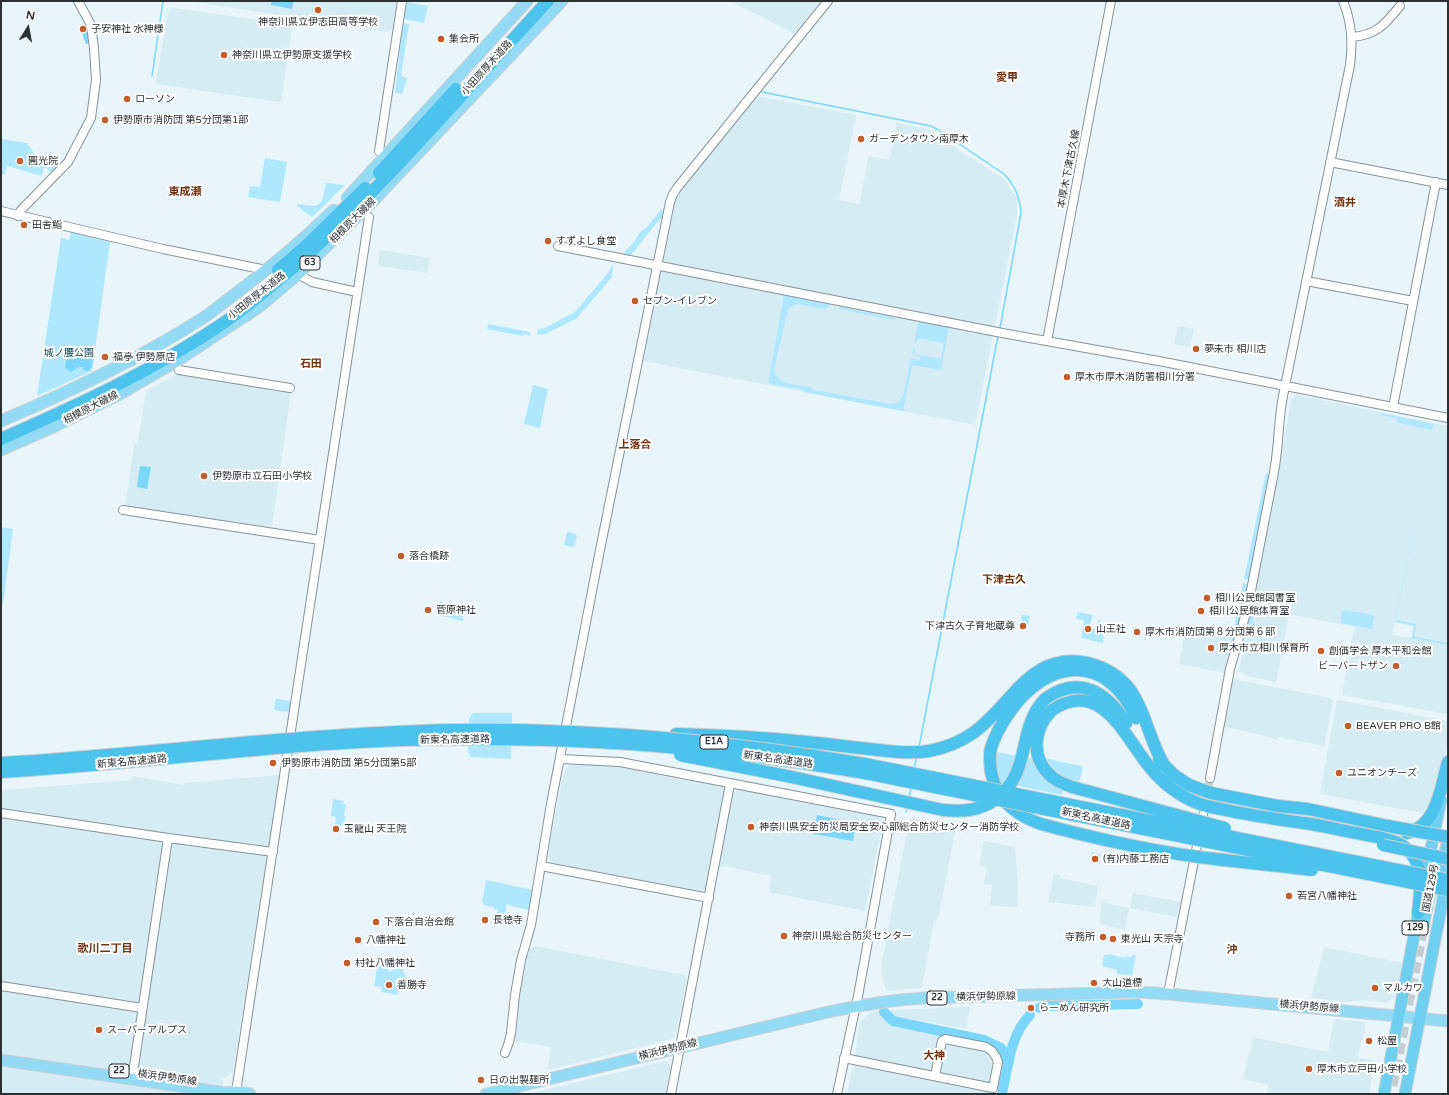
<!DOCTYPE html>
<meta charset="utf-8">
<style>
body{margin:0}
#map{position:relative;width:1449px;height:1095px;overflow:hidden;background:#e8f6fc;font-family:"Varela Round",sans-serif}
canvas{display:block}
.frame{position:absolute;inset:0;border:2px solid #2b3032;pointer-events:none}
.north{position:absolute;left:8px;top:8px;width:40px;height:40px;-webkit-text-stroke:3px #fff;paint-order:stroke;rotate:11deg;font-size:11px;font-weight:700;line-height:16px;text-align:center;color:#2b3032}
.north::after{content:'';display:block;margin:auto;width:14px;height:18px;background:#2b3032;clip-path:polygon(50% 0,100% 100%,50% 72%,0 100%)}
</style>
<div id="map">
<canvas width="1449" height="1095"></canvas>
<div class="frame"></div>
<div class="north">N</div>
</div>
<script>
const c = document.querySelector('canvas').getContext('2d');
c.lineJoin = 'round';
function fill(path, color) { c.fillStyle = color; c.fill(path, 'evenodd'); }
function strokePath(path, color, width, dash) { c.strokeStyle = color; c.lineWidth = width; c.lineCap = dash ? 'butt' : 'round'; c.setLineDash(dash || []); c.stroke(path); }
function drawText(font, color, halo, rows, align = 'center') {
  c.font = font + ' "Varela Round","Noto Sans JP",sans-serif'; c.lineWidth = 4; c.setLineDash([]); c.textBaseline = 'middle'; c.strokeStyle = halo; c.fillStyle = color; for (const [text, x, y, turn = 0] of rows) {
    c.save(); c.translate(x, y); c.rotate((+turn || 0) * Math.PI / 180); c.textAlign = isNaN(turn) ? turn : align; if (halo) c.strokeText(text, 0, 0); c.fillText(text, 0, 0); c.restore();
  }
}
const built = new Path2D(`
 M 189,1 L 397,1 L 392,30 L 388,32 Z
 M 730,1 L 822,1 L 798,32 L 793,33 Z
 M 169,7 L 291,25 L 292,28 L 281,101 L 279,102 L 157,84 L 156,82 Z
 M 756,96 L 856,115 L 839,200 L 859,204 L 869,156 L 889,160 L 897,123 L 927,129 L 1004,179 L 1017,198 L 1017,215 L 975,425 L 643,361 L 675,195 Z
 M 380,250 L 430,258 L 427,273 L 378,266 Z
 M 1178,326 L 1194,329 L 1190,347 L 1174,344 Z
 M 176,374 L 291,392 L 272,527 L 127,509 L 125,507 L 134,446 L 138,441 L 146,391 Z
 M 1297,395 L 1448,426 L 1448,714 L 1342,695 L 1354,627 L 1289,614 L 1276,682 L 1243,675 L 1239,670 L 1281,460 L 1291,400 ZM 1395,622 L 1414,626 L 1411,638 L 1392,635 Z
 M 1186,627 L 1233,636 L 1225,673 L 1179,664 Z
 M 1233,679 L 1331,698 L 1333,701 L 1324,746 L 1278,737 L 1277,741 L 1270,737 L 1223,726 L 1231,680 Z
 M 1339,700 L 1448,721 L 1448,746 L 1427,814 L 1321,794 L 1320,792 L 1337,701 Z
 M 577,763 L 617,766 L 664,776 L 722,786 L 725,790 L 736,792 L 739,790 L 879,816 L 883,823 L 865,911 L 769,892 L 771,876 L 724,866 L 709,872 L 706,888 L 699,893 L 553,863 L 548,858 L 550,840 L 564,772 L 570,764 Z
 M 280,775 L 233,1072 L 223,1079 L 223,1094 L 1,1094 L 1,790 L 131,780 L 132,776 L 184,785 L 184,783 Z
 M 912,818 L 956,826 L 938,920 L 934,920 L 922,988 L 886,991 L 882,973 L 882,961 L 909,822 Z
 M 984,841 L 1015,847 L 1018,885 L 1017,907 L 990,906 L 992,885 L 984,884 L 987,867 L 979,865 Z
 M 1091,851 L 1101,854 L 1100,864 L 1089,862 Z
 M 1054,873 L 1060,875 L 1060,878 L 1098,886 L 1095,907 L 1048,902 Z
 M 1133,893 L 1180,902 L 1177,917 L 1130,908 Z
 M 1101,902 L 1129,908 L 1125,930 L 1100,924 Z
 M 535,946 L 684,975 L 687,979 L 676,1035 L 672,1039 L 547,1070 L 551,1047 L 516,1041 L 514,1037 L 517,999 L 525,951 Z
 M 1324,947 L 1403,963 L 1397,995 L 1387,1003 L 1363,1000 L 1348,1002 L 1311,998 Z
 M 970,1007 L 966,1029 L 896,1016 L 891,1012 L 891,1010 Z
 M 886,1010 L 894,1018 L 988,1036 L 987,1043 L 985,1044 L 940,1036 L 933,1070 L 929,1073 L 858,1058 L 855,1052 L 860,1022 L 871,1012 Z
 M 1334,1019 L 1366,1022 L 1358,1057 L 1337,1053 L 1375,1061 L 1369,1094 L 1267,1094 L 1269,1085 L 1244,1079 L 1243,1077 L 1253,1039 L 1256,1038 L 1328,1052 Z
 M 947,1041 L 988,1051 L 996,1063 L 992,1080 L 988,1084 L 940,1075 L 938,1070 L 943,1043 Z
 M 666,1061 L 671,1065 L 665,1094 L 527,1094 Z
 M 858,1064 L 994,1091 L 997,1088 L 1007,1090 L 1006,1094 L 847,1094 L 852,1069 Z`);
const green = new Path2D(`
 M 407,2 L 428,6 L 424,23 L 404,19 Z
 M 403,23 L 409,24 L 401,76 L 407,78 L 403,92 L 402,94 L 395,93 Z
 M 1,139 L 27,143 L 38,159 L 60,164 L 52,173 L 44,166 L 42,176 L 7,166 L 5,174 L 1,174 Z
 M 265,158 L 287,162 L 280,202 L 248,197 L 250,186 L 260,187 Z
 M 326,183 L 345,185 L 312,217 L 297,206 L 297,204 C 323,208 321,207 326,183 Z
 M 662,208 L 663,212 L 662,219 L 660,219 L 630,256 L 624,254 L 625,251 L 634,242 L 640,232 L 646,228 Z
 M 71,232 L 110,242 L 92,371 L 37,396 L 61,238 L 69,240 Z
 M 612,265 L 613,265 L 612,277 L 576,319 L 545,334 L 537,335 L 538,329 L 545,328 L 575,312 L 608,273 Z
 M 784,295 L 828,303 L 829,306 L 827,308 L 824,309 L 796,304 L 788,309 L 774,369 C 776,385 797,385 810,387 L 813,390 L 891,404 L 899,402 L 903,397 L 911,358 L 920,360 L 921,357 L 912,354 L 913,349 L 915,349 L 914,354 L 941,359 L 944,343 L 918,338 L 916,343 L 914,342 L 919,321 L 949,327 L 941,370 L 912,365 L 903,411 L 804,392 L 804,390 L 768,383 Z
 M 839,307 L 896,318 L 896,319 L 894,320 L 839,309 Z
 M 488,324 L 530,332 L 530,336 L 524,334 L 523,336 L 487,329 Z
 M 533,385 L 548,389 L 540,428 L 524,424 Z
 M 1381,413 L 1433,424 L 1432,430 L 1399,423 L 1397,421 L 1397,418 L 1380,415 Z
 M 1425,470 L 1396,620 L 1416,624 L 1414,636 L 1415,637 L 1448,643 L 1448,645 L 1412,638 L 1414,626 L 1395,622 Z
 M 1266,473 L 1271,475 L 1250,580 L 1244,579 Z
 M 1,527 L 13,529 L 3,604 L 1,603 Z
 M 567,532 L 575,534 L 577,536 L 574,547 L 564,545 Z
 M 1243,583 L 1250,585 L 1225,674 Z
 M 440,601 L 442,601 L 441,607 L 448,608 L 448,610 L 455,611 L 456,605 L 464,606 L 463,620 L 462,621 L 440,615 L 436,612 L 437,605 L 440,606 Z
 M 1251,608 L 1255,608 L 1251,632 L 1246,631 Z
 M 1345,610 L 1372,615 L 1374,617 L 1372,629 L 1341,623 L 1342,612 Z
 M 1078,612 L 1093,615 L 1089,627 L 1091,629 L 1097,629 L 1098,620 L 1101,621 L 1100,626 L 1102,630 L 1104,630 L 1103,643 L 1081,638 L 1084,620 L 1076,619 Z
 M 1022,615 L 1030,616 L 1028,625 L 1021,624 Z
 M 276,699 L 291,701 L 293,703 L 291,711 L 285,712 L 274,710 Z
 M 473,713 L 512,713 L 511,759 L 471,757 L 468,752 L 469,718 Z
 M 997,752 L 1036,760 L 1044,758 L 1081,766 L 1083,768 L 1079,782 L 1065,780 L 1062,795 L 999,782 L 996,765 Z
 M 333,799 L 344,801 L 343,804 L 346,804 L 344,816 L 346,816 L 343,826 L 335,825 L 336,817 L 331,816 Z
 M 486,880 L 533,890 L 530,910 L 511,906 L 507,904 L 505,914 L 497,913 L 498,910 L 494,909 L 494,907 L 483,905 L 484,903 L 482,902 Z
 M 1109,954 L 1125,958 L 1126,956 L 1132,957 L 1132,955 L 1136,955 L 1132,976 L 1117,974 L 1117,970 L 1102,966 L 1104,955 L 1108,955 Z
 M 379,957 L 383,958 L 389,972 L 401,966 L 408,981 L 398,987 L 398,995 L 381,992 L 382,987 L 374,986 Z`);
const water = new Path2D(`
 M 272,1 L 294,1 L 292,9 L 271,5 Z
 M 84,26 L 90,39 L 89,43 L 86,44 L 80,28 Z
 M 71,353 L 81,356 L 86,354 L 93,355 L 92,367 L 87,371 L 83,370 L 83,367 L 79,367 L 71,372 L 65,368 L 67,356 Z
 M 140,466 L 151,467 L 147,489 L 137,487 Z
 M 817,815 L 856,823 L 853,841 L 813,834 Z`);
const stream = new Path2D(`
 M 152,76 L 163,1
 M 762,92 L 931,126 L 937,129 L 1004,174 C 1015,185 1020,198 1021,213 L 1000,328
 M 919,747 L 998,336
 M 914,768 L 917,756
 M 909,798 L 911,788
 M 906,812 L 907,808`);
const river = new Path2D(`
 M 1039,1008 L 1044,1006 L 1138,1004
 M 884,1012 L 893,1021 L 984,1040 L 1001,1048 L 1009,1062
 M 1002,1094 C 1008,1067 1010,1035 1030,1015`);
const tertiaryTunnel = new Path2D(`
 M 1204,809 L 1210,778`);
const trunkTunnel = new Path2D(`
 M 1392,1086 L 1423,927`);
const tertiary = new Path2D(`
 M 1352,37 C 1377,35 1385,24 1400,6
 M 379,151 L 402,1
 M 1330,162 L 1448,185
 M 1,211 L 163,249 L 266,270
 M 18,216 L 21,210 L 68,162 L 91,118 L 96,80 L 94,48 L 91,25 L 78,1
 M 558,246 L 1002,333 L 1164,362 L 1448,418
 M 298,274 L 312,282 L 357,292
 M 1306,281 L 1413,301
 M 1047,341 L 1111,1
 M 179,370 L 290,388
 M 1393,407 L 1436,182
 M 123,510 L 320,540
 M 561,759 L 620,762 L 891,814 L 858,996 L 837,1094
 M 1210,778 L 1230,669 L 1248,606 L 1274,472 C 1279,447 1278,421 1283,396 L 1350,65 C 1353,43 1352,22 1343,1
 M 1,813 L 168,838 L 273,852
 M 541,866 L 709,898
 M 1,986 L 142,1008
 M 1168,994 L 1203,815
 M 505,1053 L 509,1042 L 511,1033 L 515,995 L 521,960 L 531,925 L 551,804 L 599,555 L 670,202 L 673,194 L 677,188 L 828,1
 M 844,1058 L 993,1088 L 998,1062 L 996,1057 L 992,1051 L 986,1047 L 945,1039 L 942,1041 L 935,1076
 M 133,1073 L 168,838
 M 236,1092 L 369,217
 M 671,1094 L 730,784`);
const primary = new Path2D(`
 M 347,198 L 527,1
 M 1,421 C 71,391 139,359 203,318 C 214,311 224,302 235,294 C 270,268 303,240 334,210
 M 1,450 L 53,427 L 118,395 L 175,362 L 259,307 L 298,274 L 373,201 L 562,1
 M 1,1060 L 226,1093 L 236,1092 L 250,1094
 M 486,1094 L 828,1012 C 860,1005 891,1000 924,998 L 1139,992 L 1168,994 L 1448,1021`);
const trunk = new Path2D(`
 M 1424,883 L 1441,800
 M 1439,883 L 1448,838
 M 1423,927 L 1433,879
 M 1384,1094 L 1420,904
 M 1405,1094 L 1448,873`);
const motorway = new Path2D(`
 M 379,173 L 456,89
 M 278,270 L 308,244 L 365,188
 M 1,439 C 78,405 155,370 225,322 C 287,278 341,224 394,169 C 446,114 496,57 548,1
 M 1045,699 C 1079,674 1107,692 1126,723
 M 1052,710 C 1103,676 1126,741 1153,771 C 1165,785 1183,798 1200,804 C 1211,808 1223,809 1235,812 C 1258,816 1280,820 1304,823 C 1321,825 1339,830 1357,833 C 1373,837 1396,838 1408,850 C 1425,866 1420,892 1418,913
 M 676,734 C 723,735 770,738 817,743 C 837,745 857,748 878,750 C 894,752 912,754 929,751 C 945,748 960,742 973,733 C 1013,705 1029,651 1088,663 C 1105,667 1121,677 1131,691 C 1146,713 1150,742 1164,765
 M 1159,760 L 1174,775 L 1189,785 L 1211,793 L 1278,806 L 1308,809 L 1388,826
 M 1041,824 C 1015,815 996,799 991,772 C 990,764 989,756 991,748 C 995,735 1002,723 1009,713 C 1047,658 1107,652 1136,718
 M 1407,833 C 1438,825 1440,788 1448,762`);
const motorwayBridge = new Path2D(`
 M 1052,710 C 1033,729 1030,758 1052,777 C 1058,782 1065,784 1072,787 L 1225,828
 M 680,755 L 787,776 L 943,810 C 962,812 980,811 996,799 C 1033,771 1016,729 1045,699
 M 1,763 C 133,755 264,738 397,732 C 555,724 709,738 865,764 L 1448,880
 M 1,772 C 134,764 267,745 401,740 C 507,737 613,740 719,752 C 768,757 816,765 865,773 L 1448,890
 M 1041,824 C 1093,838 1146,850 1199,857 C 1237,862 1274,865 1312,870
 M 1388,826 L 1448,837
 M 1383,845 L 1448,859`);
const markers = [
 [318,10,4,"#c35e2a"],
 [83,29,4,"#c35e2a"],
 [441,39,4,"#c35e2a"],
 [224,55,4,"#c35e2a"],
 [127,99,4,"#c35e2a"],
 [105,120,4,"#c35e2a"],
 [861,139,4,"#c35e2a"],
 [20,161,4,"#c35e2a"],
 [24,225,4,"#c35e2a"],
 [548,241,4,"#c35e2a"],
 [635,301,4,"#c35e2a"],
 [1196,349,4,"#c35e2a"],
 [105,357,4,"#c35e2a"],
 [1067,377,4,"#c35e2a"],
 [204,476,4,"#c35e2a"],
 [401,556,4,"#c35e2a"],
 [1207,598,4,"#c35e2a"],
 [428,610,4,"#c35e2a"],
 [1201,611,4,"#c35e2a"],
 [1023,626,4,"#c35e2a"],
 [1088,629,4,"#c35e2a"],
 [1137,632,4,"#c35e2a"],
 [1211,648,4,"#c35e2a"],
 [1321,651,4,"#c35e2a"],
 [1396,666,4,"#c35e2a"],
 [1348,726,4,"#c35e2a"],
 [273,763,4,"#c35e2a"],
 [1339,773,4,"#c35e2a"],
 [751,827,4,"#c35e2a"],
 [336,829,4,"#c35e2a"],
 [1095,859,4,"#c35e2a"],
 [1289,896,4,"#c35e2a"],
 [485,920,4,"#c35e2a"],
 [376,922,4,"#c35e2a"],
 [784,936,4,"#c35e2a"],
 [1103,937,4,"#c35e2a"],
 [1113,939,4,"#c35e2a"],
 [358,940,4,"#c35e2a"],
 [347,963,4,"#c35e2a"],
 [1094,983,4,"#c35e2a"],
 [389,985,4,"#c35e2a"],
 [1375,988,4,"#c35e2a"],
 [1031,1008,4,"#c35e2a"],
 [99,1030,4,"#c35e2a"],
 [1369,1041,4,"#c35e2a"],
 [1309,1069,4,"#c35e2a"],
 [481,1080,4,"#c35e2a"]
];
const shields = [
 [310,263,20],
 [714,742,28],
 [1415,928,26],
 [937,998,20],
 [119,1071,20]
];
const shieldNames = [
 ["63",310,263],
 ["E1A",714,742],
 ["129",1415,928],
 ["22",937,998],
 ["22",119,1071]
];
const poiNames = [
 ["神奈川県立伊志田高等学校",318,22,"center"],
 ["子安神社 水神様",91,29],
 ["集会所",449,39],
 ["神奈川県立伊勢原支援学校",232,55],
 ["ローソン",135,99],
 ["伊勢原市消防団 第5分団第1部",113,120],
 ["ガーデンタウン南厚木",869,139],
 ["圓光院",28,161],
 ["田舎鮨",32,225],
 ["すずよし食堂",556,241],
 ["セブン-イレブン",643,301],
 ["夢未市 相川店",1204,349],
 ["福亭 伊勢原店",113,357],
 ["厚木市厚木消防署相川分署",1075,377],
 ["伊勢原市立石田小学校",212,476],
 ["落合橋跡",409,556],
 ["相川公民館図書室",1215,598],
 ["菅原神社",436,610],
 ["相川公民館体育室",1209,611],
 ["下津古久子育地蔵尊",1015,626,"right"],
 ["山王社",1096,629],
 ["厚木市消防団第８分団第６部",1145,632],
 ["厚木市立相川保育所",1219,648],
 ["創価学会 厚木平和会館",1329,651],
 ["ビーバートザン",1388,666,"right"],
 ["BEAVER PRO B館",1356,726],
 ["伊勢原市消防団 第5分団第5部",281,763],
 ["ユニオンチーズ",1347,773],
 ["神奈川県安全防災局安全安心部総合防災センター消防学校",759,827],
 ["玉龍山 天王院",344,829],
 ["(有)内藤工務店",1103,859],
 ["若宮八幡神社",1297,896],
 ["長徳寺",493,920],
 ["下落合自治会館",384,922],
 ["神奈川県総合防災センター",792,936],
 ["寺務所",1095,937,"right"],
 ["東光山 天宗寺",1121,939],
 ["八幡神社",366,940],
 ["村社八幡神社",355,963],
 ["大山道標",1102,983],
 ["善勝寺",397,985],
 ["マルカワ",1383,988],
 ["らーめん研究所",1039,1008],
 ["スーパーアルプス",107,1030],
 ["松屋",1377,1041],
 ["厚木市立戸田小学校",1317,1069],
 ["日の出製麺所",489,1080]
];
const streetNames = [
 ["小田原厚木道路",487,68,-48],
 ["本厚木下津古久線",1069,169,-79],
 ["相模原大磯線",353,221,-45],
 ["小田原厚木道路",257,296,-38],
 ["相模原大磯線",91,408,-27],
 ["新東名高速道路",455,740,-1],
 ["新東名高速道路",778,760,8],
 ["新東名高速道路",132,762,-5],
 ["新東名高速道路",1096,819,12],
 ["国道129号",1431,888,-79],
 ["横浜伊勢原線",986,997,-1],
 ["横浜伊勢原線",1309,1007,5],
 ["横浜伊勢原線",668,1050,-14],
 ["横浜伊勢原線",167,1078,8]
];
const parkNames = [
 ["城ノ腰公園",69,353]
];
const neighbourhoodNames = [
 ["愛甲",1007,78],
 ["東成瀬",185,192],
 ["酒井",1345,203],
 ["石田",311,364],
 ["上落合",635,445],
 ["下津古久",1004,580],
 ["歌川二丁目",105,949],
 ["沖",1232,950],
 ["大神",934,1056]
];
fill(built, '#d5ecf5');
fill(green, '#aee7fe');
fill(water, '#7ad7fb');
strokePath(stream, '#7ad7fb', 1.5);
strokePath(river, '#7ad7fb', 10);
strokePath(tertiaryTunnel, '#c2ced4', 8, [8, 4]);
strokePath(trunkTunnel, '#c2ced4', 11, [11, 5.5]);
strokePath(tertiary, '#869398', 10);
strokePath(primary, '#d0d1d2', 13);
strokePath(trunk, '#d0d1d2', 13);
strokePath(motorway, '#d0d1d2', 14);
strokePath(tertiary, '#fff', 8);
strokePath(primary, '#93dbf4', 11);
strokePath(trunk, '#6fcff0', 11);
strokePath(motorway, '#4bc3ed', 12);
strokePath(motorwayBridge, '#d0d1d2', 14, []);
strokePath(motorwayBridge, '#4bc3ed', 12);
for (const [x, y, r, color] of markers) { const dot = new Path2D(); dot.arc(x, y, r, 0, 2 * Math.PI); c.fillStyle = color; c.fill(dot); strokePath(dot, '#fff', 1.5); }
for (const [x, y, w] of shields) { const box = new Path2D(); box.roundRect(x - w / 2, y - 7, w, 14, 3); c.fillStyle = '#fff'; c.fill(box); strokePath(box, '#2b3032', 1); }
drawText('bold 9px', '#2b3032', null, shieldNames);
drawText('10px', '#2b3032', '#fff', poiNames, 'left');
drawText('10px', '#2b3032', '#fff', streetNames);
drawText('10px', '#084254', '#fff', parkNames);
drawText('bold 11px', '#713210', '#fff', neighbourhoodNames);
</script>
